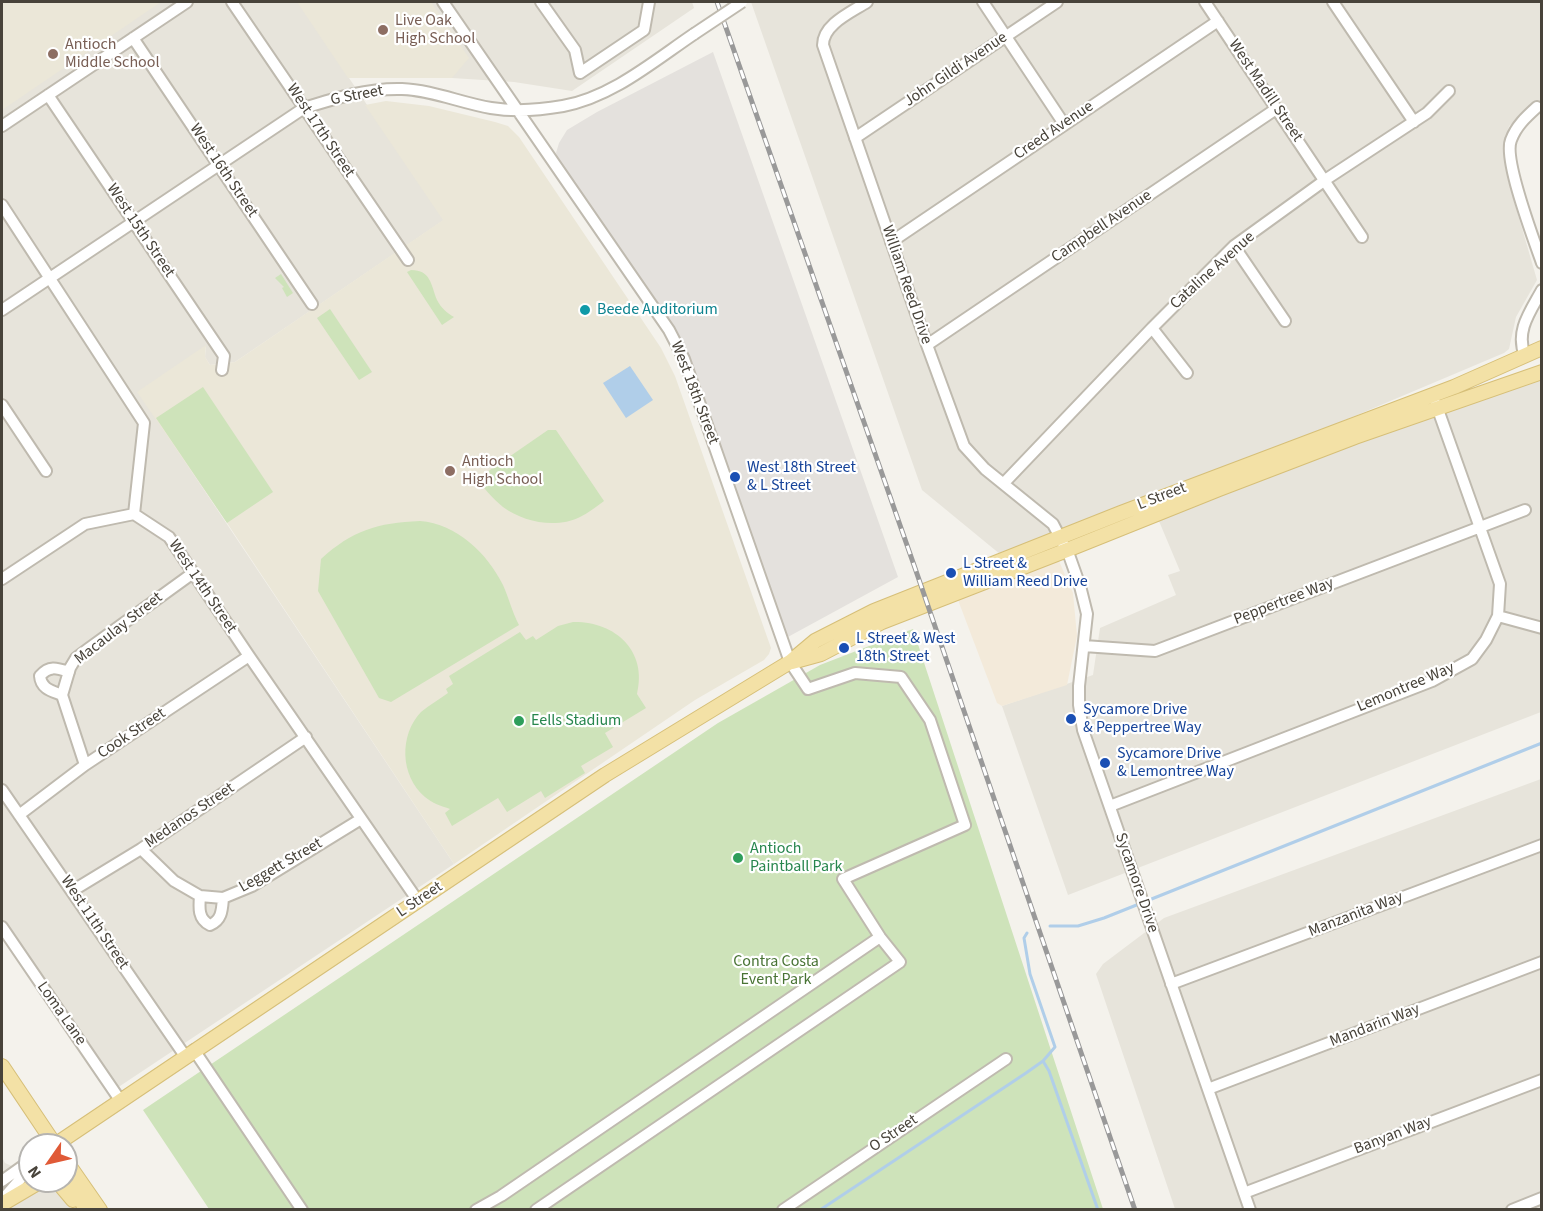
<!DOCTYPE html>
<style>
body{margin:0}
#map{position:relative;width:1543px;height:1211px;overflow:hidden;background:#f4f2ec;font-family:"Source Sans 3",sans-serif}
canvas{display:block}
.frame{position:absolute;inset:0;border:3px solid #48433a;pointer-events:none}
.north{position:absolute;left:18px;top:1133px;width:60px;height:60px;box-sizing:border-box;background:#fff;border:2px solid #b6b4b0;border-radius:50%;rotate:236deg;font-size:16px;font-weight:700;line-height:24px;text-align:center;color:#48433a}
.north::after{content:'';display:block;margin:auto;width:21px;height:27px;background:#e05a37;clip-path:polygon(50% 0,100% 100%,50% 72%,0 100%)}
</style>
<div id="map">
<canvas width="1543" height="1211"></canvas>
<div class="frame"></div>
<div class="north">N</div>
</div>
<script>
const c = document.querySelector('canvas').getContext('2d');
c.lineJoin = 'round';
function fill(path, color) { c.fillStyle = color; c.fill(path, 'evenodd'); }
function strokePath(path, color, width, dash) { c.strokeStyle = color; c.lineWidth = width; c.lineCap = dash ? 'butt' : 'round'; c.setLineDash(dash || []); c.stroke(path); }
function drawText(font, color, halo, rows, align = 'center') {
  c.font = font + ' "Source Sans 3",sans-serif'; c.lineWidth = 4.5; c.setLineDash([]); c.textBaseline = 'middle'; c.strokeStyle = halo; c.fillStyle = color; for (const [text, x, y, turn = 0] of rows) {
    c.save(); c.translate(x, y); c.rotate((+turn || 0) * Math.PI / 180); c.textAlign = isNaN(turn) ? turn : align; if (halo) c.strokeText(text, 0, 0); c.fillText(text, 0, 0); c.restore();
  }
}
const residential = new Path2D(`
 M 2,2 L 692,2 L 694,8 L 572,91 L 514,82 L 452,78 L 349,78 L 444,220 L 235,362 L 210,365 L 205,357 L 206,346 L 156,418 L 454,864 L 114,1090 L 2,927 Z
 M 751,2 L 1541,2 L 1541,104 L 1509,126 L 1504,150 L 1508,180 L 1537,280 L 1516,317 L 1509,349 L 1504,353 L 1343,421 L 1346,428 L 1006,559 L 922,490 Z
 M 1541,372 L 1541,712 L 1068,895 L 1002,706 L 1093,675 L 1100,628 L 1176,595 L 1168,575 L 1180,571 L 1156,514 Z
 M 1541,779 L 1541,1209 L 1175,1209 L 1096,974 L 1103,964 L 1164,918 Z
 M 2,1157 L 5,1163 L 30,1174 L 30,1181 L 45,1181 L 54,1185 L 71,1209 L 2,1209 Z`);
const commercial = new Path2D(`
 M 1059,561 L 1073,593 L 1077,636 L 1067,685 L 1002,706 L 997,703 L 958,600 Z`);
const industrial = new Path2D(`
 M 713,52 L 898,577 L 786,638 L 693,367 L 677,338 L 559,162 L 556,153 L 559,143 L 567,130 L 597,112 Z`);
const education = new Path2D(`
 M 2,2 L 161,2 L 2,110 Z
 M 297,2 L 431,2 L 469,58 L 452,78 L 348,78 Z
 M 386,101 L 429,106 L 495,122 L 508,126 L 519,137 L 661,348 L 675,376 L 771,648 L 769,654 L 764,660 L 695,700 L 454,864 L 227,523 L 137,392 L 206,345 L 205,357 L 210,365 L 235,362 L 443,220 L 365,105 Z`);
const green = new Path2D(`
 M 411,270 C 431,270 431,285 437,300 C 441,308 447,313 454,317 L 442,325 L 407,272 Z
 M 281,274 L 293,293 L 287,297 L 282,288 L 284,287 L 275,278 Z
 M 330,309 L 372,372 L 359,380 L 317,318 Z
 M 203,387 L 273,492 L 227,523 L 156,418 Z
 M 548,430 L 556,430 L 604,501 C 596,507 588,513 580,517 C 556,529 523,522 503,507 C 493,499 484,488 477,479 Z
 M 420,521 C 457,524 487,553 503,585 C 509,598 512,612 519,625 L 391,702 L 379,698 L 318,591 L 321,559 C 353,530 377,523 420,521 Z
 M 573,622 C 614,621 648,650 637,694 L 646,708 L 605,733 L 613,747 L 581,766 L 585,773 L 545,798 L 541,791 L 507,812 L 498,798 L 452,826 L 445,813 L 450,809 C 441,806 432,803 425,797 C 400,776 399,735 421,712 C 429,705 440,699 448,693 L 446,689 L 453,684 L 449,676 L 520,632 L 526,640 L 533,636 L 536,640 L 558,626 Z
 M 913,629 L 1103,1209 L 209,1209 L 143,1110 L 718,723 L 820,665 Z`);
const water = new Path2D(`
 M 630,366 L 653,400 L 626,418 L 603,383 Z`);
const stream = new Path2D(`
 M 1050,926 L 1078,926 L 1104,918 L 1542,743
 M 1043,1061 L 1049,1071 L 1098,1210
 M 820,1210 L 1026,1073 L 1043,1061 L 1055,1047 L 1030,974 L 1024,938 L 1027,933`);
const minor = new Path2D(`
 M 232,2 L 408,260
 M 443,2 L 669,330 L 684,359 L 790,662 L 808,689 L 855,673 L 901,677 L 930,720 L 965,825 L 843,879 L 880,937 L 900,962 L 536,1210
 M 541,2 L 575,50 L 580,73 L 644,30 L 649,2
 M 867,2 C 852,12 823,24 823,45 L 927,345 L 964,446 L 985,469 L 1053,524 L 1069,555 L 1080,586 L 1087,614 L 1079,686 L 1079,705 L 1083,730 L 1250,1210
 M 983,2 L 1064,124
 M 1205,2 L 1362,237
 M 1333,2 L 1414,122
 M 133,38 L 312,304
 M 48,95 L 224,356 L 222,370
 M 1537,107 C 1526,117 1516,126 1511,140 C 1503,159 1534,240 1542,263
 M 2,126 L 187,2
 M 855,138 L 1057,2
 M 2,205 L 144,423 L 134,514 L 169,537 L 249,656 L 418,901
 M 891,242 L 1218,21
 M 1234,246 L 1285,321
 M 2,310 L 304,108 C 336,98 368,88 402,89 C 432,90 461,103 491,108 C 515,112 540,110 563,106 C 612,97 654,61 694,34
 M 1152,328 L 1187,373
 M 927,345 L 1276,109
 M 1525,356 C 1515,331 1530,312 1542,290
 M 2,405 L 46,471
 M 1004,483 L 1152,328 L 1234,246 L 1328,178 L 1427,113 L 1449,91
 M 2,579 L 85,524 L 134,514
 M 1498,616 L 1542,628
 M 1084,646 L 1155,651 L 1525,510
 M 62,695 C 52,691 41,689 40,676 C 49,665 57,668 69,672
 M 85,765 L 62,695 L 70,668 L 76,658 L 88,649 L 193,573
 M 2,790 L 185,1056
 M 1110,806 L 1432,681 L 1472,659 L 1486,640 L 1498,616 L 1500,584 L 1436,404
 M 19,815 L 85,765 L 249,656
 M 141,849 L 174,881 L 200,896 L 223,898 L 252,886 L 361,819
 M 72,891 L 141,849 L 306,737
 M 200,896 C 199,908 198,919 210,925 C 222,920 222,910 223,898
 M 2,927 L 120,1100
 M 1171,984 L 1542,845
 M 194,1050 L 302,1210
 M 1208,1089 L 1542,962
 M 2,1181 L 30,1161
 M 1244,1193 L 1542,1080
 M 2,1200 L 30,1168
 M 476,1210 L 501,1196 L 880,937
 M 783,1210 L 1006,1059
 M 1512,1210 L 1542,1198`);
const major = new Path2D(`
 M 792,662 L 821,654 L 882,622 L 1067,550 L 1219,489 L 1355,437 L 1542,372
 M 2,1066 L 55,1145
 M 55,1145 L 605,775 L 790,662 L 815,641 L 874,611 L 1121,513 L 1454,387 L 1542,348
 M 66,1161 L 100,1210
 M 70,1179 L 86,1210
 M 57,1181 L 73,1200
 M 2,1204 L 41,1181`);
const rail = new Path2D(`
 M 717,2 L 915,568 L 1135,1210`);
const minorBridge = new Path2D(`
 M 694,34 L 742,2`);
const markers = [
 [383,30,6,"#8d6e63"],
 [53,54,6,"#8d6e63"],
 [585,310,6,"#0f9aa8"],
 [450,471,6,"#8d6e63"],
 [735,477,6,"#1a4fb4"],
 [951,573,6,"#1a4fb4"],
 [844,648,6,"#1a4fb4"],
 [1071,719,6,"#1a4fb4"],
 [519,721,6,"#2e9e5b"],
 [1105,763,6,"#1a4fb4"],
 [738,858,6,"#2e9e5b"]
];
const educationNames = [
 ["Live Oak",395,21],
 ["High School",395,39],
 ["Antioch",65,45],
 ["Middle School",65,63],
 ["Antioch",462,462],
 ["High School",462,480]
];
const streetNames = [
 ["John Gildi Avenue",956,70,-34],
 ["West Madill Street",1265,91,56],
 ["G Street",357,96,-11],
 ["West 17th Street",320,131,56],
 ["Creed Avenue",1054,131,-34],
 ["West 16th Street",223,171,56],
 ["Campbell Avenue",1102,227,-34],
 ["West 15th Street",140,231,56],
 ["Cataline Avenue",1213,271,-42],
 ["William Reed Drive",906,285,71],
 ["West 18th Street",694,393,69],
 ["L Street",1162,497,-21],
 ["West 14th Street",202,587,56],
 ["Peppertree Way",1284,602,-21],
 ["Macaulay Street",119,629,-38],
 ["Lemontree Way",1406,688,-23],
 ["Cook Street",132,734,-34],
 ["Medanos Street",190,816,-34],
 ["Leggett Street",281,866,-30],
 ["Sycamore Drive",1136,883,71],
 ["L Street",420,900,-34],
 ["Manzanita Way",1356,915,-21],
 ["West 11th Street",94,923,56],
 ["Loma Lane",61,1014,55],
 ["Mandarin Way",1375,1026,-21],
 ["O Street",894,1134,-34],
 ["Banyan Way",1393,1136,-21]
];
const cultureNames = [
 ["Beede Auditorium",597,310]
];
const transitNames = [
 ["West 18th Street",747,468],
 ["& L Street",747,486],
 ["L Street &",963,564],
 ["William Reed Drive",963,582],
 ["L Street & West",856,639],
 ["18th Street",856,657],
 ["Sycamore Drive",1083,710],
 ["& Peppertree Way",1083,728],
 ["Sycamore Drive",1117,754],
 ["& Lemontree Way",1117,772]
];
const leisureNames = [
 ["Eells Stadium",531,721],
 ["Antioch",750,849],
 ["Paintball Park",750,867]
];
const parkNames = [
 ["Contra Costa",776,962],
 ["Event Park",776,980]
];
fill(residential, '#e7e4db');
fill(commercial, '#f3eada');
fill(industrial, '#e4e1dd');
fill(education, '#ebe7d8');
fill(green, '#cee3ba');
fill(water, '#b0cee9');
strokePath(stream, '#b0cee9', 3);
strokePath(minor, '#bfbaaf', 14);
strokePath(major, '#d6bf78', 16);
strokePath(minor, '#fff', 10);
strokePath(major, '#f3e1a6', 14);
strokePath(rail, '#999', 5);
strokePath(rail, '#fff', 3, [9]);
strokePath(minorBridge, '#bfbaaf', 14, []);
strokePath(minorBridge, '#fff', 10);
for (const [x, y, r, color] of markers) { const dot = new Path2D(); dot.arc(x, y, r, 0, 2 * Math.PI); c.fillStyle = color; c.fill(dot); strokePath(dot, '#fff', 2); }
drawText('16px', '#785e54', '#fff', educationNames, 'left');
drawText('16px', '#48433a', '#fff', streetNames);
drawText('16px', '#0d838f', '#fff', cultureNames, 'left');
drawText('16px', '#164399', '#fff', transitNames, 'left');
drawText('16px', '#27864d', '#fff', leisureNames, 'left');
drawText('16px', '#487334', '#fff', parkNames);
</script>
